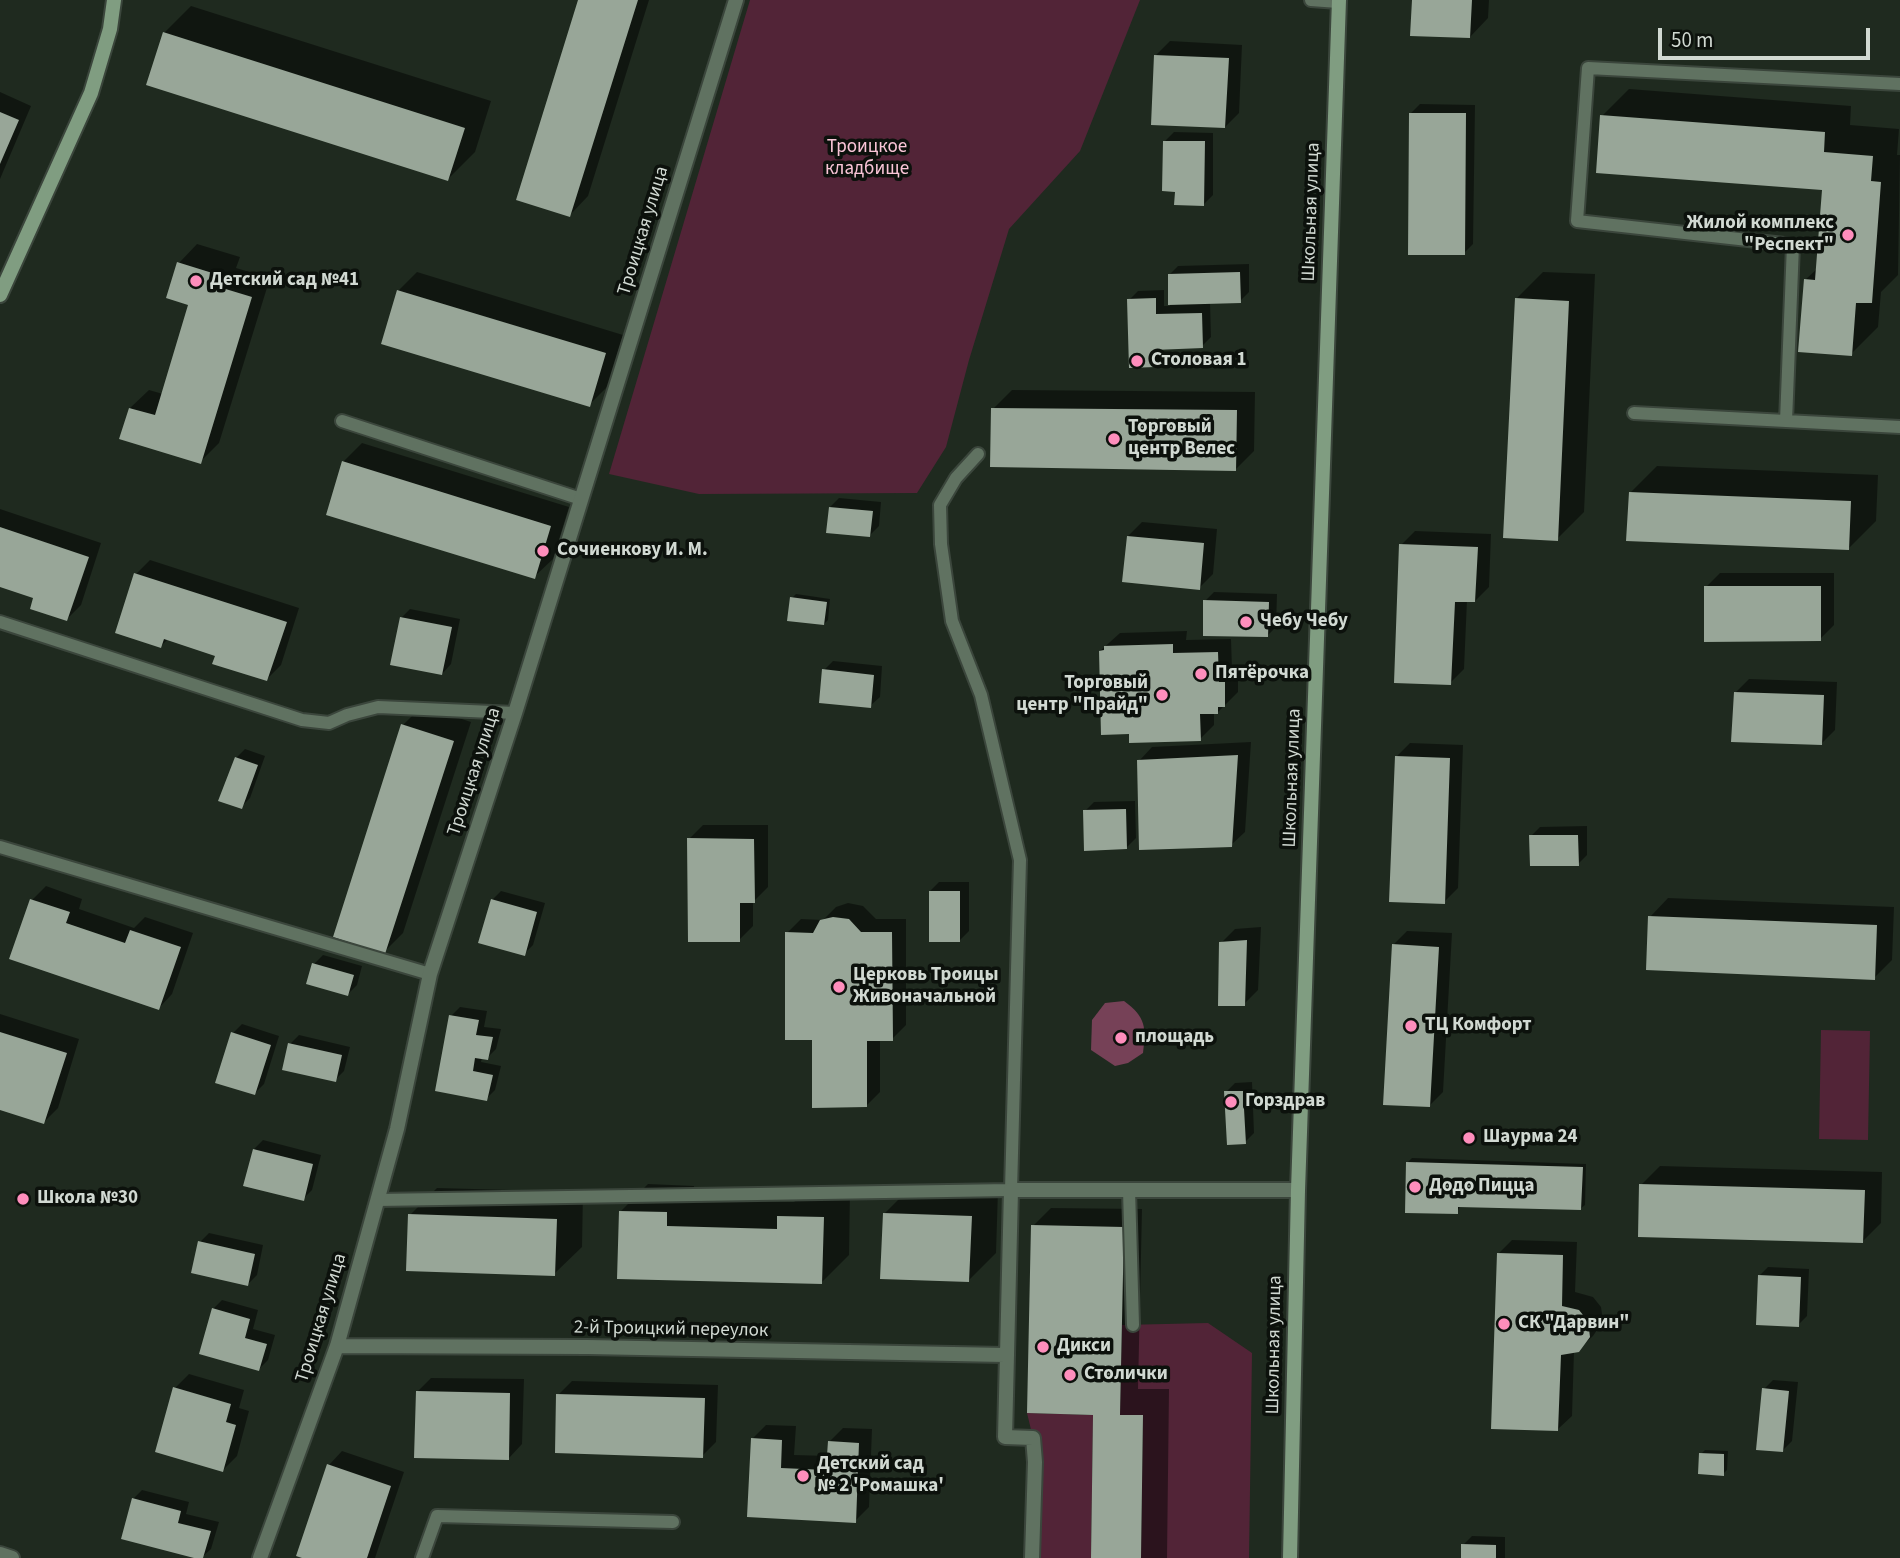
<!DOCTYPE html>
<meta charset="utf-8">
<style>
body{margin:0}
#map{position:relative;width:1900px;height:1558px;overflow:hidden;background:#1f2a1f;font-family:"Source Sans 3",sans-serif}
canvas{display:block}
.scale{position:absolute;left:1658px;top:28px;width:212px;height:32px;box-sizing:border-box;border:4px solid #d1d9d2;border-top:0;padding-left:9px;font-size:21px;line-height:24px;white-space:nowrap;color:#d1d9d2;-webkit-text-stroke:5px #0c110c;paint-order:stroke}
</style>
<div id="map">
<canvas width="1900" height="1558"></canvas>
<div class="scale">50 m</div>
</div>
<script>
const c = document.querySelector('canvas').getContext('2d');
c.lineJoin = 'round';
function fill(path, color) { c.fillStyle = color; c.fill(path, 'evenodd'); }
function strokePath(path, color, width, dash) { c.strokeStyle = color; c.lineWidth = width; c.lineCap = dash ? 'butt' : 'round'; c.setLineDash(dash || []); c.stroke(path); }
function drawText(font, color, halo, rows, align = 'center') {
  c.font = font + ' "Source Sans 3",sans-serif'; c.lineWidth = 7; c.setLineDash([]); c.textBaseline = 'middle'; c.strokeStyle = halo; c.fillStyle = color; for (const [text, x, y, turn = 0] of rows) {
    c.save(); c.translate(x, y); c.rotate((+turn || 0) * Math.PI / 180); c.textAlign = isNaN(turn) ? turn : align; if (halo) c.strokeText(text, 0, 0); c.fillText(text, 0, 0); c.restore();
  }
}
const green = new Path2D(`
 M 750,0 L 1140,0 L 1080,151 L 1009,229 L 969,360 L 946,447 L 917,493 L 699,494 L 609,474 Z
 M 1821,1030 L 1870,1031 L 1868,1140 L 1819,1139 Z
 M 1208,1323 L 1252,1353 L 1249,1558 L 1141,1558 L 1143,1415 L 1120,1415 L 1122,1325 Z
 M 1027,1413 L 1093,1415 L 1091,1558 L 1032,1558 L 1033,1438 Z`);
const water = new Path2D(`
 M 1124,1001 C 1146,1017 1146,1027 1143,1053 L 1128,1063 L 1115,1066 L 1091,1050 L 1092,1020 L 1105,1003 Z`);
const shadow = new Path2D(`
 M 580,0 L 649,0 L 588,196 L 570,215 Z
 M 1414,0 L 1489,0 L 1488,18 L 1470,37 Z
 M 191,6 L 491,101 L 475,152 L 448,179 L 164,33 Z
 M 1170,41 L 1242,45 L 1239,113 L 1225,127 L 1156,55 Z
 M 1629,89 L 1851,106 L 1850,125 L 1899,129 L 1897,155 L 1900,155 L 1898,275 L 1881,292 L 1878,327 L 1851,354 L 1805,280 L 1818,268 L 1824,188 L 1602,116 Z
 M 0,92 L 31,106 L 0,179 Z
 M 1420,104 L 1475,105 L 1473,244 L 1464,253 L 1411,113 Z
 M 1174,132 L 1213,133 L 1213,195 L 1204,204 L 1165,141 Z
 M 197,244 L 240,257 L 236,268 L 270,278 L 219,443 L 200,462 L 130,408 L 149,390 L 163,394 L 190,303 L 179,263 Z
 M 1249,264 L 1249,292 L 1240,301 L 1210,302 L 1211,337 L 1202,346 L 1162,348 L 1163,356 L 1154,365 L 1129,300 L 1138,291 L 1164,290 L 1164,306 L 1170,306 L 1169,275 L 1178,266 Z
 M 417,272 L 623,335 L 608,386 L 589,405 L 398,291 Z
 M 1543,272 L 1595,274 L 1584,512 L 1557,539 L 1516,299 Z
 M 1012,390 L 1255,392 L 1254,451 L 1236,469 L 993,409 Z
 M 362,443 L 569,507 L 553,559 L 534,577 L 343,462 Z
 M 1657,466 L 1878,475 L 1876,521 L 1849,548 L 1630,493 Z
 M 839,498 L 881,502 L 879,526 L 870,535 L 830,507 Z
 M 0,509 L 101,543 L 81,605 L 67,619 L 35,597 L 0,585 Z
 M 1142,522 L 1217,529 L 1213,574 L 1199,588 L 1128,536 Z
 M 1415,531 L 1491,534 L 1489,587 L 1475,601 L 1467,600 L 1464,669 L 1450,683 L 1401,545 Z
 M 150,560 L 299,608 L 281,665 L 267,679 L 217,654 L 168,639 L 161,646 L 136,574 Z
 M 1720,573 L 1834,573 L 1834,625 L 1820,639 L 1706,587 Z
 M 1214,592 L 1277,594 L 1276,627 L 1267,636 L 1205,601 Z
 M 796,594 L 830,599 L 828,620 L 824,624 L 792,598 Z
 M 410,609 L 460,619 L 451,664 L 442,674 L 401,618 Z
 M 1187,631 L 1186,640 L 1231,639 L 1232,669 L 1238,669 L 1238,692 L 1218,712 L 1214,712 L 1214,725 L 1200,739 L 1131,733 L 1100,651 L 1120,633 Z
 M 833,661 L 882,666 L 880,697 L 870,706 L 824,670 Z
 M 1749,679 L 1837,682 L 1835,730 L 1821,744 L 1735,693 Z
 M 422,706 L 471,722 L 403,933 L 384,952 L 403,725 Z
 M 1251,742 L 1245,832 L 1231,845 L 1139,761 L 1152,747 Z
 M 1410,743 L 1463,745 L 1458,888 L 1444,902 L 1396,757 Z
 M 245,749 L 265,756 L 250,798 L 241,807 L 236,758 Z
 M 1135,801 L 1136,838 L 1127,847 L 1085,811 L 1094,802 Z
 M 703,825 L 768,825 L 768,887 L 753,902 L 753,926 L 739,940 L 689,839 Z
 M 1587,826 L 1587,855 L 1578,864 L 1531,836 L 1540,827 Z
 M 939,882 L 969,882 L 969,931 L 960,940 L 930,891 Z
 M 46,886 L 82,899 L 79,909 L 134,928 L 145,917 L 193,933 L 172,994 L 159,1008 L 32,900 Z
 M 501,891 L 545,903 L 533,945 L 524,954 L 492,900 Z
 M 1668,898 L 1894,907 L 1892,960 L 1874,978 L 1650,917 Z
 M 848,903 L 863,906 L 876,919 L 906,919 L 906,1025 L 892,1039 L 880,1039 L 880,1092 L 866,1106 L 814,1039 L 787,933 L 801,919 L 823,920 L 836,907 Z
 M 1261,927 L 1258,990 L 1244,1004 L 1221,943 L 1235,929 Z
 M 1407,931 L 1452,933 L 1443,1092 L 1429,1106 L 1393,945 Z
 M 323,955 L 362,966 L 357,985 L 348,994 L 314,964 Z
 M 460,1007 L 487,1011 L 484,1027 L 501,1029 L 496,1049 L 487,1058 L 482,1057 L 481,1062 L 501,1066 L 495,1090 L 486,1099 L 437,1089 L 451,1016 Z
 M 0,1014 L 79,1039 L 58,1108 L 44,1122 L 0,1108 Z
 M 242,1024 L 279,1036 L 264,1084 L 255,1093 L 233,1033 Z
 M 299,1035 L 350,1047 L 344,1071 L 335,1080 L 290,1044 Z
 M 1252,1082 L 1254,1133 L 1245,1142 L 1226,1092 L 1235,1083 Z
 M 263,1140 L 321,1155 L 312,1190 L 303,1199 L 254,1149 Z
 M 1412,1158 L 1586,1164 L 1585,1205 L 1580,1209 L 1461,1205 L 1457,1212 L 1408,1162 Z
 M 1660,1166 L 1882,1172 L 1881,1223 L 1862,1242 L 1641,1185 Z
 M 648,1184 L 694,1186 L 693,1200 L 794,1202 L 806,1190 L 850,1191 L 849,1255 L 822,1282 L 621,1211 Z
 M 911,1187 L 998,1190 L 996,1253 L 969,1280 L 884,1214 Z
 M 437,1188 L 583,1192 L 582,1247 L 554,1274 L 410,1215 Z
 M 1051,1208 L 1142,1209 L 1138,1389 L 1169,1389 L 1167,1558 L 1093,1558 L 1095,1415 L 1033,1226 Z
 M 209,1233 L 263,1245 L 257,1275 L 248,1284 L 200,1242 Z
 M 1512,1240 L 1577,1242 L 1575,1292 L 1593,1297 L 1601,1307 L 1603,1321 L 1593,1336 L 1578,1350 L 1574,1351 L 1572,1416 L 1558,1429 L 1498,1254 Z
 M 1768,1267 L 1809,1269 L 1807,1316 L 1798,1325 L 1759,1276 Z
 M 222,1300 L 258,1310 L 253,1329 L 275,1335 L 268,1360 L 259,1369 L 213,1309 Z
 M 189,1374 L 244,1390 L 239,1408 L 249,1411 L 237,1456 L 223,1470 L 175,1388 Z
 M 431,1378 L 524,1379 L 522,1444 L 509,1458 L 417,1392 Z
 M 1773,1380 L 1798,1382 L 1792,1441 L 1783,1450 L 1764,1389 Z
 M 572,1381 L 718,1385 L 716,1442 L 702,1456 L 558,1395 Z
 M 766,1425 L 796,1426 L 794,1455 L 829,1456 L 829,1442 L 843,1428 L 872,1429 L 869,1507 L 855,1521 L 749,1516 L 752,1439 Z
 M 1705,1450 L 1728,1451 L 1727,1470 L 1723,1474 L 1701,1454 Z
 M 342,1451 L 404,1472 L 375,1558 L 308,1558 L 329,1465 Z
 M 142,1490 L 189,1502 L 186,1514 L 219,1522 L 211,1549 L 201,1558 L 133,1499 Z
 M 1472,1536 L 1505,1537 L 1505,1558 L 1463,1558 L 1463,1545 Z`);
const building = new Path2D(`
 M 578,0 L 638,0 L 570,217 L 516,200 Z
 M 1412,0 L 1472,0 L 1470,38 L 1410,36 Z
 M 163,32 L 465,128 L 448,181 L 146,85 Z
 M 1154,55 L 1229,58 L 1225,128 L 1151,125 Z
 M 0,112 L 19,120 L 0,164 Z
 M 1409,113 L 1466,113 L 1465,255 L 1408,255 Z
 M 1600,115 L 1825,132 L 1824,152 L 1873,156 L 1871,181 L 1881,182 L 1872,303 L 1856,303 L 1852,356 L 1798,352 L 1804,279 L 1815,280 L 1822,190 L 1596,173 Z
 M 1163,141 L 1205,141 L 1204,206 L 1174,205 L 1175,192 L 1162,191 Z
 M 177,262 L 222,276 L 219,287 L 252,297 L 201,464 L 119,439 L 129,408 L 155,415 L 188,305 L 166,298 Z
 M 1240,272 L 1241,303 L 1168,305 L 1168,274 Z
 M 397,290 L 606,353 L 590,407 L 381,344 Z
 M 1156,298 L 1156,314 L 1202,313 L 1203,348 L 1154,350 L 1155,367 L 1129,368 L 1127,299 Z
 M 1515,298 L 1569,301 L 1558,541 L 1503,538 Z
 M 991,408 L 1237,410 L 1236,471 L 990,467 Z
 M 342,461 L 551,526 L 535,579 L 326,515 Z
 M 1629,492 L 1851,501 L 1849,550 L 1626,541 Z
 M 829,507 L 873,511 L 870,537 L 826,533 Z
 M 0,527 L 89,557 L 67,621 L 30,609 L 33,598 L 0,587 Z
 M 1127,536 L 1204,543 L 1200,590 L 1122,582 Z
 M 1399,544 L 1478,547 L 1475,602 L 1455,602 L 1451,685 L 1394,683 Z
 M 134,573 L 287,622 L 267,681 L 212,664 L 215,656 L 164,639 L 161,648 L 115,633 Z
 M 1704,586 L 1821,586 L 1821,641 L 1704,642 Z
 M 790,597 L 827,602 L 824,625 L 787,621 Z
 M 1203,600 L 1269,602 L 1268,637 L 1203,636 Z
 M 400,617 L 452,627 L 442,675 L 390,665 Z
 M 1173,644 L 1173,653 L 1218,652 L 1219,682 L 1225,682 L 1225,707 L 1218,707 L 1218,714 L 1200,714 L 1201,741 L 1129,743 L 1129,734 L 1101,735 L 1099,651 L 1104,650 L 1104,646 Z
 M 822,669 L 874,675 L 871,708 L 819,703 Z
 M 1734,692 L 1824,695 L 1822,745 L 1731,742 Z
 M 401,724 L 454,741 L 385,954 L 333,937 Z
 M 1238,755 L 1232,847 L 1139,850 L 1137,760 Z
 M 1395,756 L 1450,758 L 1445,904 L 1389,902 Z
 M 235,757 L 258,765 L 242,809 L 218,801 Z
 M 1126,809 L 1127,849 L 1084,851 L 1083,810 Z
 M 1529,835 L 1578,835 L 1579,866 L 1530,866 Z
 M 687,838 L 754,839 L 755,903 L 740,903 L 740,942 L 688,942 Z
 M 929,891 L 960,891 L 960,942 L 929,942 Z
 M 30,899 L 70,912 L 66,923 L 125,943 L 130,930 L 181,947 L 159,1010 L 9,959 Z
 M 491,899 L 537,912 L 525,956 L 478,943 Z
 M 1648,916 L 1877,925 L 1875,980 L 1646,970 Z
 M 833,917 L 849,919 L 861,932 L 892,932 L 893,1041 L 867,1041 L 867,1107 L 812,1108 L 812,1040 L 785,1040 L 785,932 L 813,933 L 820,920 Z
 M 1247,940 L 1245,1006 L 1218,1006 L 1219,942 Z
 M 1392,944 L 1439,947 L 1430,1107 L 1383,1105 Z
 M 312,963 L 354,975 L 348,996 L 306,984 Z
 M 449,1015 L 479,1020 L 476,1035 L 493,1037 L 488,1060 L 475,1058 L 473,1071 L 493,1075 L 487,1101 L 435,1091 Z
 M 0,1032 L 67,1053 L 44,1124 L 0,1110 Z
 M 231,1032 L 271,1045 L 255,1095 L 215,1083 Z
 M 288,1043 L 342,1055 L 336,1082 L 282,1070 Z
 M 1224,1091 L 1243,1091 L 1246,1144 L 1227,1145 Z
 M 253,1149 L 313,1164 L 304,1201 L 243,1186 Z
 M 1406,1162 L 1583,1167 L 1581,1210 L 1458,1207 L 1458,1214 L 1405,1213 Z
 M 1639,1184 L 1865,1190 L 1863,1243 L 1638,1237 Z
 M 619,1211 L 667,1212 L 667,1226 L 777,1229 L 777,1216 L 824,1217 L 822,1284 L 617,1279 Z
 M 883,1213 L 972,1216 L 969,1282 L 880,1279 Z
 M 408,1214 L 557,1219 L 555,1276 L 406,1271 Z
 M 1031,1225 L 1124,1227 L 1120,1415 L 1143,1415 L 1141,1558 L 1091,1558 L 1093,1415 L 1027,1413 Z
 M 198,1241 L 255,1254 L 248,1286 L 191,1273 Z
 M 1497,1253 L 1563,1255 L 1562,1306 L 1579,1310 L 1588,1321 L 1590,1337 L 1579,1352 L 1561,1355 L 1558,1431 L 1491,1429 Z
 M 1758,1275 L 1801,1277 L 1799,1327 L 1756,1325 Z
 M 212,1308 L 250,1319 L 245,1338 L 267,1344 L 259,1371 L 199,1354 Z
 M 173,1387 L 231,1404 L 226,1422 L 236,1425 L 223,1472 L 155,1452 Z
 M 1762,1388 L 1789,1391 L 1783,1452 L 1756,1450 Z
 M 416,1391 L 510,1393 L 509,1460 L 414,1458 Z
 M 556,1394 L 705,1398 L 703,1458 L 555,1453 Z
 M 751,1438 L 782,1440 L 781,1468 L 826,1470 L 828,1441 L 859,1443 L 856,1523 L 747,1517 Z
 M 1699,1453 L 1724,1454 L 1724,1476 L 1698,1474 Z
 M 327,1464 L 391,1486 L 367,1558 L 302,1558 L 296,1556 Z
 M 132,1498 L 181,1511 L 178,1523 L 211,1531 L 203,1558 L 194,1558 L 121,1539 Z
 M 1461,1544 L 1496,1545 L 1496,1558 L 1461,1558 Z`);
const lane = new Path2D(`
 M 1311,0 L 1338,2
 M 1634,413 L 1900,427
 M 342,421 L 581,499
 M 1786,421 L 1793,245 L 1577,221 L 1588,68 L 1900,84
 M 0,622 L 302,720 L 329,723 L 347,715 L 378,707 L 515,713
 M 0,847 L 430,974
 M 1129,1190 L 1133,1325
 M 377,1200 L 1011,1190 L 1020,860 L 981,695 L 952,621 L 941,544 L 940,505 L 956,478 L 978,454
 M 422,1558 L 437,1516 L 673,1522`);
const street = new Path2D(`
 M 337,1346 L 588,1347 L 1005,1355
 M 0,1554 L 12,1558
 M 260,1558 L 337,1346 L 397,1129 L 430,974 L 515,713 L 736,0
 M 1032,1558 L 1035,1462 L 1033,1438 L 1005,1437 L 1011,1190 L 1298,1190`);
const secondary = new Path2D(`
 M 0,295 L 91,93 L 110,29 L 114,0
 M 1290,1558 L 1298,1190 L 1339,0`);
const markers = [
 [1848,235,7,"#fe8ebc"],
 [196,281,7,"#fe8ebc"],
 [1137,361,7,"#fe8ebc"],
 [1114,439,7,"#fe8ebc"],
 [543,551,7,"#fe8ebc"],
 [1246,622,7,"#fe8ebc"],
 [1201,674,7,"#fe8ebc"],
 [1162,695,7,"#fe8ebc"],
 [839,987,7,"#fe8ebc"],
 [1411,1026,7,"#fe8ebc"],
 [1121,1038,7,"#fe8ebc"],
 [1231,1102,7,"#fe8ebc"],
 [1469,1138,7,"#fe8ebc"],
 [1415,1187,7,"#fe8ebc"],
 [23,1199,7,"#fe8ebc"],
 [1504,1324,7,"#fe8ebc"],
 [1043,1347,7,"#fe8ebc"],
 [1070,1375,7,"#fe8ebc"],
 [803,1476,7,"#fe8ebc"]
];
const parkNames = [
 ["Троицкое",867,148],
 ["кладбище",867,170]
];
const streetNames = [
 ["Школьная улица",1312,212,-88],
 ["Троицкая улица",644,231,-73],
 ["Троицкая улица",475,772,-72],
 ["Школьная улица",1293,778,-88],
 ["Троицкая улица",322,1318,-73],
 ["2-й Троицкий переулок",671,1330,1],
 ["Школьная улица",1275,1345,-89]
];
const poiNames = [
 ["Жилой комплекс",1834,224,"right"],
 ["\"Респект\"",1834,246,"right"],
 ["Детский сад №41",210,281],
 ["Столовая 1",1151,361],
 ["Торговый",1128,428],
 ["центр Велес",1128,450],
 ["Сочиенкову И. М.",557,551],
 ["Чебу Чебу",1260,622],
 ["Пятёрочка",1215,674],
 ["Торговый",1148,684,"right"],
 ["центр \"Прайд\"",1148,706,"right"],
 ["Церковь Троицы",853,976],
 ["Живоначальной",853,998],
 ["ТЦ Комфорт",1425,1026],
 ["площадь",1135,1038],
 ["Горздрав",1245,1102],
 ["Шаурма 24",1483,1138],
 ["Додо Пицца",1429,1187],
 ["Школа №30",37,1199],
 ["СК \"Дарвин\"",1518,1324],
 ["Дикси",1057,1347],
 ["Столички",1084,1375],
 ["Детский сад",817,1465],
 ["№ 2 'Ромашка'",817,1487]
];
fill(green, '#522437');
fill(water, '#764157');
fill(shadow, '#0007');
fill(building, '#98a698');
strokePath(lane, '#3b463c', 16);
strokePath(street, '#3b463c', 18);
strokePath(secondary, '#3b463c', 18);
strokePath(lane, '#607261', 12);
strokePath(street, '#607261', 14);
strokePath(secondary, '#809d81', 14);
for (const [x, y, r, color] of markers) { const dot = new Path2D(); dot.arc(x, y, r, 0, 2 * Math.PI); c.fillStyle = color; c.fill(dot); strokePath(dot, '#0c110c', 2.5); }
drawText('19px', '#fac5d7', '#0c110c', parkNames);
drawText('19px', '#d1d9d2', '#0c110c', streetNames);
drawText('bold 19px', '#d1d9d2', '#0c110c', poiNames, 'left');
</script>
